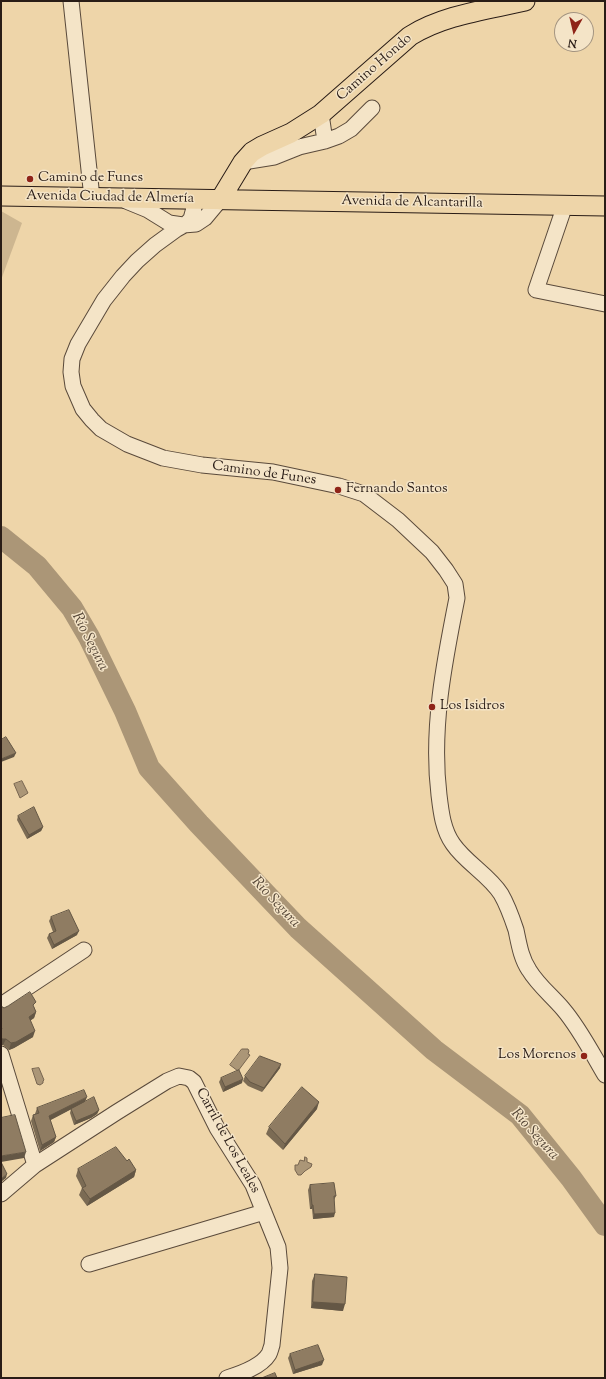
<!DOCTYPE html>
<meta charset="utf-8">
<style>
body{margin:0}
#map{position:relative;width:606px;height:1379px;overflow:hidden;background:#eed5a9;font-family:"Sorts Mill Goudy",serif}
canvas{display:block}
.frame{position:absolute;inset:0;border:2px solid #291c16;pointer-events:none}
.north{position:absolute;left:554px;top:12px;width:40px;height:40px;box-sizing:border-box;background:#f4e4c7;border:1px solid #a39480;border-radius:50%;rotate:188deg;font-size:11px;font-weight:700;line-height:16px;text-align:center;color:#291c16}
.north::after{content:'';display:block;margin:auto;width:14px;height:18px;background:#8f2418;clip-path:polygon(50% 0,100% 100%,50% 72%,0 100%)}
</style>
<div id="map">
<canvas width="606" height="1379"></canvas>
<div class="frame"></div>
<div class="north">N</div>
</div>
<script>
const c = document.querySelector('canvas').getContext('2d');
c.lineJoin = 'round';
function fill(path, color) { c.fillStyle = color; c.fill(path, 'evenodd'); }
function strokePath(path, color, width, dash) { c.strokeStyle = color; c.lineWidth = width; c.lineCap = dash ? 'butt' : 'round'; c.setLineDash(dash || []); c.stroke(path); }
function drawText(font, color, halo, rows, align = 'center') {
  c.font = font + ' "Sorts Mill Goudy",serif'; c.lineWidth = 3; c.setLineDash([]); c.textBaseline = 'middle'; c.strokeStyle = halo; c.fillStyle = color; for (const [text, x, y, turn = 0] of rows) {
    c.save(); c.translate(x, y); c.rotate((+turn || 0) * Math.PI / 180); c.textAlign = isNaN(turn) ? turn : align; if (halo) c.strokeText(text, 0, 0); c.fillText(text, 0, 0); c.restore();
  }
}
const green = new Path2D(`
 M 1,211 L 22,223 L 1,280 Z`);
const water = new Path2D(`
 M 22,781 L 28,793 L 20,798 L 14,784 Z
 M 242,1049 L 248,1049 L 249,1051 L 248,1054 L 250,1055 L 238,1071 L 230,1065 Z
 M 39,1068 L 44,1080 L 43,1081 L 43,1083 L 40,1085 L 37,1084 L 32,1069 Z
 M 305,1157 L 307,1158 L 307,1162 L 312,1164 L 311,1167 L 305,1171 L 301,1175 L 298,1175 L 295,1170 L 295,1165 L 298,1165 L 300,1160 L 304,1161 Z`);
const river = new Path2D(`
 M 1,537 L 37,566 L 72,608 L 89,637 L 125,711 L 149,768 L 199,824 L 298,928 L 434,1050 L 520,1115 L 571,1178 L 605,1225`);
const minor = new Path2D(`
 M 71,1 L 92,198
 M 321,114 L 325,141
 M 243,162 L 274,157 L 299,147 L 325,141 L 339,136 L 351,129 L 372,108
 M 190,199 L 194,208 L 191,219 L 186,224 L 177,229 L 155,245 L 137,261 L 123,276 L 104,300 L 78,344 L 72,359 L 71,372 L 73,386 L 83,409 L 92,420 L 101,429 L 127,444 L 163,458 L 202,465 L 273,472 L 339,486 L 364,494 L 398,520 L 432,552 L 446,570 L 455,584 L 457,598 C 444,663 431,729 439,795 C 441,812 443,830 453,844 C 466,863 489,875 501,894 C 508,906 512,918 516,930 C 519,944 521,958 529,970 C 538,985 552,996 563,1009 C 580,1029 592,1053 605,1075
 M 126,201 L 148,210 L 169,223 L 183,225 L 196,224 L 205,218 L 220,200
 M 565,205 L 536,290 L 605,304
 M 1,1005 L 84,950
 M 1,1054 L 35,1165
 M 1,1194 L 35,1165 L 117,1112 L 167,1081 L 179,1076 L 189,1078 L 194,1082 L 217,1128 L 253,1185 L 278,1247 L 280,1268 L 272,1345 C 271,1348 270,1352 269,1354 C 261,1367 240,1374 227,1378
 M 89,1264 L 264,1212`);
const major = new Path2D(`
 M 1,196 L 605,206
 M 220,200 L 243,162 L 252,152 L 262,146 L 291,133 L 321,114 L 410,36 C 443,15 486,10 525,1`);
const wall = new Path2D(`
 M 18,816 L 43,827 L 41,831 L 27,839 L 17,820 Z
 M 51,917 L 77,935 L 52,949 L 47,938 L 49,934 L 53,932 L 49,921 Z
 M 1,1006 L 4,1008 L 34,1007 L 36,1012 L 34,1018 L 30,1021 L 33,1037 L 14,1048 L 9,1050 L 3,1045 L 1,1045 Z
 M 280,1068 L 262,1092 L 248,1086 L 243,1081 L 245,1076 Z
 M 221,1078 L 242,1083 L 223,1092 L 219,1082 Z
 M 85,1102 L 99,1110 L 97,1114 L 91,1118 L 74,1125 L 70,1113 L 71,1109 L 50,1120 L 56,1137 L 54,1142 L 40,1151 L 31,1121 L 33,1115 L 35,1114 L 37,1108 Z
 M 317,1109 L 283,1150 L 266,1134 L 269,1127 Z
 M 127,1161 L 136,1170 L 134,1177 L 87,1206 L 79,1195 L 82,1188 L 76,1176 L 78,1169 Z
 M 310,1185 L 336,1196 L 334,1200 L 334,1217 L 313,1219 L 312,1209 L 310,1209 L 308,1190 Z
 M 315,1274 L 343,1311 L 311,1308 L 312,1281 Z
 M 290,1354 L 322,1365 L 293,1374 L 288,1358 Z`);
const shadedWall = new Path2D(`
 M 16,753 L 14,757 L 1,762 L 1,759 Z
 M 43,827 L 41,831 L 27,839 L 29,835 Z
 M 79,931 L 77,935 L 52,949 L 54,945 Z
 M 36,1012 L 34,1018 L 26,1023 L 29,1017 Z
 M 35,1031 L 33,1037 L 14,1048 L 9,1050 L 11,1043 Z
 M 2,1039 L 6,1039 L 3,1045 L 1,1045 L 1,1042 Z
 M 281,1064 L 280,1068 L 262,1092 L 264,1088 Z
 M 243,1079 L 242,1083 L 223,1092 L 225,1087 Z
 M 87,1097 L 85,1102 L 47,1122 L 49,1116 Z
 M 319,1102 L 317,1109 L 283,1150 L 285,1144 Z
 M 99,1110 L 97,1114 L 91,1118 L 74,1125 L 76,1121 Z
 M 56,1137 L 54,1142 L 40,1151 L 42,1145 Z
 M 26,1152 L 24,1158 L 1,1162 L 1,1156 Z
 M 136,1170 L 134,1177 L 87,1206 L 90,1199 Z
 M 7,1174 L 6,1178 L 1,1182 L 1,1179 Z
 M 312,1205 L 313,1205 L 312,1209 L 310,1209 Z
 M 335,1213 L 334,1217 L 313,1219 L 314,1214 Z
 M 313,1302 L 345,1304 L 343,1311 L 311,1308 Z
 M 324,1360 L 322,1365 L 293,1374 L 295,1370 Z`);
const building = new Path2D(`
 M 6,737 L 16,753 L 1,759 L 1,740 Z
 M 34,807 L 43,827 L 29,835 L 18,816 Z
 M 69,910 L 79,931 L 54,945 L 49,934 L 56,931 L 51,917 Z
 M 30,992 L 36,1002 L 33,1005 L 36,1012 L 29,1017 L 35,1031 L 16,1042 L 11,1043 L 6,1039 L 2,1039 L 1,1036 L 1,1029 L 2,1029 L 1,1026 L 1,1006 L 4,1008 L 8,1006 Z
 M 260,1056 L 281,1064 L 264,1088 L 250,1082 L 245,1076 Z
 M 239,1070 L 243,1079 L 225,1087 L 221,1078 Z
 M 302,1087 L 319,1102 L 285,1144 L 269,1127 Z
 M 84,1090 L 87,1097 L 49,1116 L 56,1137 L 42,1145 L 33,1115 L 39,1113 L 37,1108 Z
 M 94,1097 L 99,1110 L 93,1114 L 76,1121 L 71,1109 Z
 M 15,1115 L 26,1152 L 1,1156 L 1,1118 Z
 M 116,1147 L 127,1161 L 129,1159 L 136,1170 L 90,1199 L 82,1188 L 86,1186 L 78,1169 Z
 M 1,1162 L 7,1174 L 1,1179 Z
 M 334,1183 L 336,1196 L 334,1196 L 335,1213 L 314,1214 L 313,1205 L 312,1205 L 310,1185 Z
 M 315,1274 L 347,1277 L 345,1304 L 313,1302 Z
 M 318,1345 L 324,1360 L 295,1370 L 290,1354 Z
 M 275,1373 L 277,1378 L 262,1378 Z`);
const markers = [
 [30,179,4,"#8f2418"],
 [338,490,4,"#8f2418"],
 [432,707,4,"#8f2418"],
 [584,1056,4,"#8f2418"]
];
const streetNames = [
 ["Camino Hondo",375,68,-41],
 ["Avenida Ciudad de Almería",110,198,1],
 ["Avenida de Alcantarilla",412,203,1],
 ["Camino de Funes",264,474,8],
 ["Carril de Los Leales",227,1141,61]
];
const poiNames = [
 ["Camino de Funes",38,179],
 ["Fernando Santos",346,490],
 ["Los Isidros",440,707],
 ["Los Morenos",576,1056,"right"]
];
const waterNames = [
 ["Río Segura",89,642,63],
 ["Río Segura",275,903,47],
 ["Río Segura",534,1135,48]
];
fill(green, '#cdb690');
fill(water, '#ab9677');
strokePath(water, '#776550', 1);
strokePath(river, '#ab9677', 22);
strokePath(minor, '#5a4a3b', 17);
strokePath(major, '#291c16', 21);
strokePath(minor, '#f4e4c7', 15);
strokePath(major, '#eed5a9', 19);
fill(wall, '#7b6b54');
fill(shadedWall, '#645745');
fill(building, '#8f7c62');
strokePath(building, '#645745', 1);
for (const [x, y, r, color] of markers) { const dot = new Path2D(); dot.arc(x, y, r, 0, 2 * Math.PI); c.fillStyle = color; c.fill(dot); strokePath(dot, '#f4e4c7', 1.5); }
drawText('14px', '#291c16', '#f4e4c7', streetNames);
drawText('14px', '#291c16', '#f4e4c7', poiNames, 'left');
drawText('italic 15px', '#564738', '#f4e4c7', waterNames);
</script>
